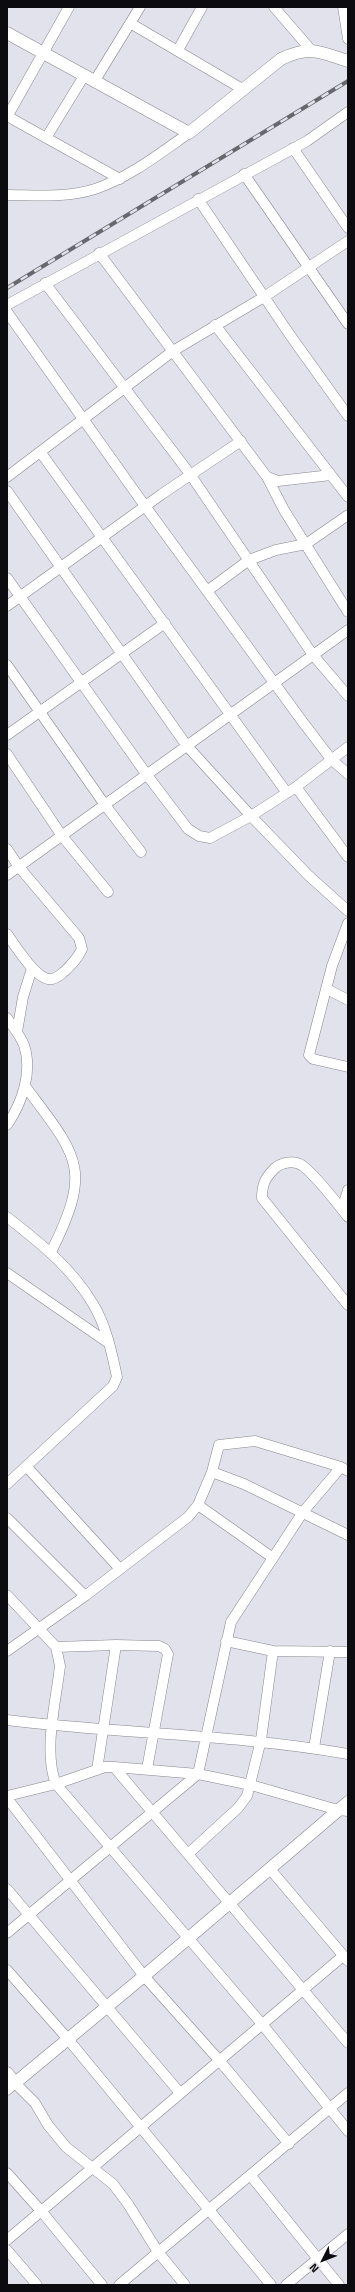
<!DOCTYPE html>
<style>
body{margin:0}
#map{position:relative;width:355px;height:2292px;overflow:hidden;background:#e2e2ec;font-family:"Titillium Web",sans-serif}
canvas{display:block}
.frame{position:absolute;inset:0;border:8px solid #0c0b0f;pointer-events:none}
.north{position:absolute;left:303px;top:2240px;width:40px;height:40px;-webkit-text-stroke:3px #e2e2ec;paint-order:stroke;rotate:228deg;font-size:11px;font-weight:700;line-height:16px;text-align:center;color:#0c0b0f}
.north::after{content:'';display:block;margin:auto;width:14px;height:18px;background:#0c0b0f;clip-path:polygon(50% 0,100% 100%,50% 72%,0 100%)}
</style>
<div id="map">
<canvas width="355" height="2292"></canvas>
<div class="frame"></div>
<div class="north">N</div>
</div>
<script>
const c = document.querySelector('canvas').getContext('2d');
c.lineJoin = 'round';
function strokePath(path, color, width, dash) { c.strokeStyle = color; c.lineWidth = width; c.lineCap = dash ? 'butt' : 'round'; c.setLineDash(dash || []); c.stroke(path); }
const minor = new Path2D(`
 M 274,7 L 311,50
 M 343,7 L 348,39
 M 130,23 L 244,90
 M 178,50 L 202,7
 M 94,82 L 140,7
 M 7,116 L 120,179
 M 7,117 L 69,7
 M 46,138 L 84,76
 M 293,148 L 348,228
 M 244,174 L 348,324
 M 7,195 C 36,195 67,198 95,189 C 130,177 159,154 189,133
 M 198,199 L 290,335 L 348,416
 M 99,253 L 267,477 L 284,510 L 348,612
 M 45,283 L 190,474 L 313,655 L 348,696
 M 7,305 L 307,141 L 348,112
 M 7,312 L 145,506 L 302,721 L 331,759 L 348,774
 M 215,325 L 348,497
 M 41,453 L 287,793
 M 7,477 L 173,351 L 264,297 L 348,241
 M 267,477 L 278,481 L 331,475
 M 7,491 L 187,746 L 251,816 L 308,875 L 348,911
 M 7,578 L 147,775 L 188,829 L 199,836 L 210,838 L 251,816 L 296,787 L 348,747
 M 207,591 L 249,560 L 276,550 L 306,544 L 348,515
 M 7,606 L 162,494 L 241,441
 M 7,665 L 105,805 L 141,852
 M 7,735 L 165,623
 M 7,754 L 62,836 L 108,892
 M 296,787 L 348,857
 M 7,849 L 19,867 L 79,938 L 82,949 C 78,958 72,964 65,971 C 61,974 58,978 52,979 C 37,982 15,945 7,934
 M 7,875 L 348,630
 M 348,923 L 332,966 L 309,1055 L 313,1059 L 348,1067
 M 327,989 L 348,1000
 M 7,1018 C 13,1027 20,1035 24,1045 C 33,1072 22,1103 7,1125
 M 17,1032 L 23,997 L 32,968
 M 25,1086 C 78,1157 93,1168 51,1252
 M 342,1209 L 348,1190
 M 7,1217 C 39,1242 72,1268 93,1304 C 106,1325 112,1353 117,1377 L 113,1386 L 7,1484
 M 348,1217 C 337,1203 317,1177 303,1166 C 295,1160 282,1162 275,1168 C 265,1178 262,1184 262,1198 L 348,1305
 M 7,1273 L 107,1342
 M 26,1466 L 120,1569
 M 212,1472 L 219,1445 L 255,1441 L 341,1467 L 348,1471
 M 198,1505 L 273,1558
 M 7,1518 L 85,1596
 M 7,1595 L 56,1647 L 60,1666 C 56,1701 43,1752 56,1784 L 262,2024 L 348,2131
 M 226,1641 L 273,1651 L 348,1652
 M 116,1645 L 159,1646 L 165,1649 L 168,1654 L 147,1769
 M 56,1647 L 116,1645 L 97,1770
 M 7,1651 L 85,1596 L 188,1517 L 198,1505 L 212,1472 L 244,1484 L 348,1535
 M 7,1720 C 120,1734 235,1734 348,1754
 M 314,1748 L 330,1651
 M 114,1767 L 348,2043
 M 7,1796 L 56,1784 L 105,1767 L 114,1767 L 198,1774 L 251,1785 L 338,1810 L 348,1811
 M 7,1798 L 144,1976 L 219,2060 L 289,2144
 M 189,1853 L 238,1808 L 247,1796 L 261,1740 L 273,1651
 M 270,1869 L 348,1961
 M 7,1889 L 180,2093
 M 7,1933 L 198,1774 L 231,1622 L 303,1512 L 341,1467
 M 7,1970 L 67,2038 L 271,2285
 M 7,2090 L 15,2083 L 35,2103 L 48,2125 L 66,2147 L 113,2184 L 128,2204 L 158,2252 L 185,2285
 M 7,2173 L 42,2212 L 102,2285
 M 251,2176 L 339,2285
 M 7,2240 L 343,1956
 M 7,2250 L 37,2285
 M 119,2285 L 348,2093
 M 286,2285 L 348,2234`);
const tertiary = new Path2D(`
 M 7,33 L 189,133 L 281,59 C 311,45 319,52 348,61
 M 7,2073 L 15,2083 L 144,1976 L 348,1802`);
const rail = new Path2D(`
 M 7,288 L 348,81`);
strokePath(minor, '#86868f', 11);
strokePath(tertiary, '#86868f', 13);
strokePath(minor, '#fff', 10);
strokePath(tertiary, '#fff', 12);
strokePath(rail, '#68676e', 4);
strokePath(rail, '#e2e2ec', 2.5, [8]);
</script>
